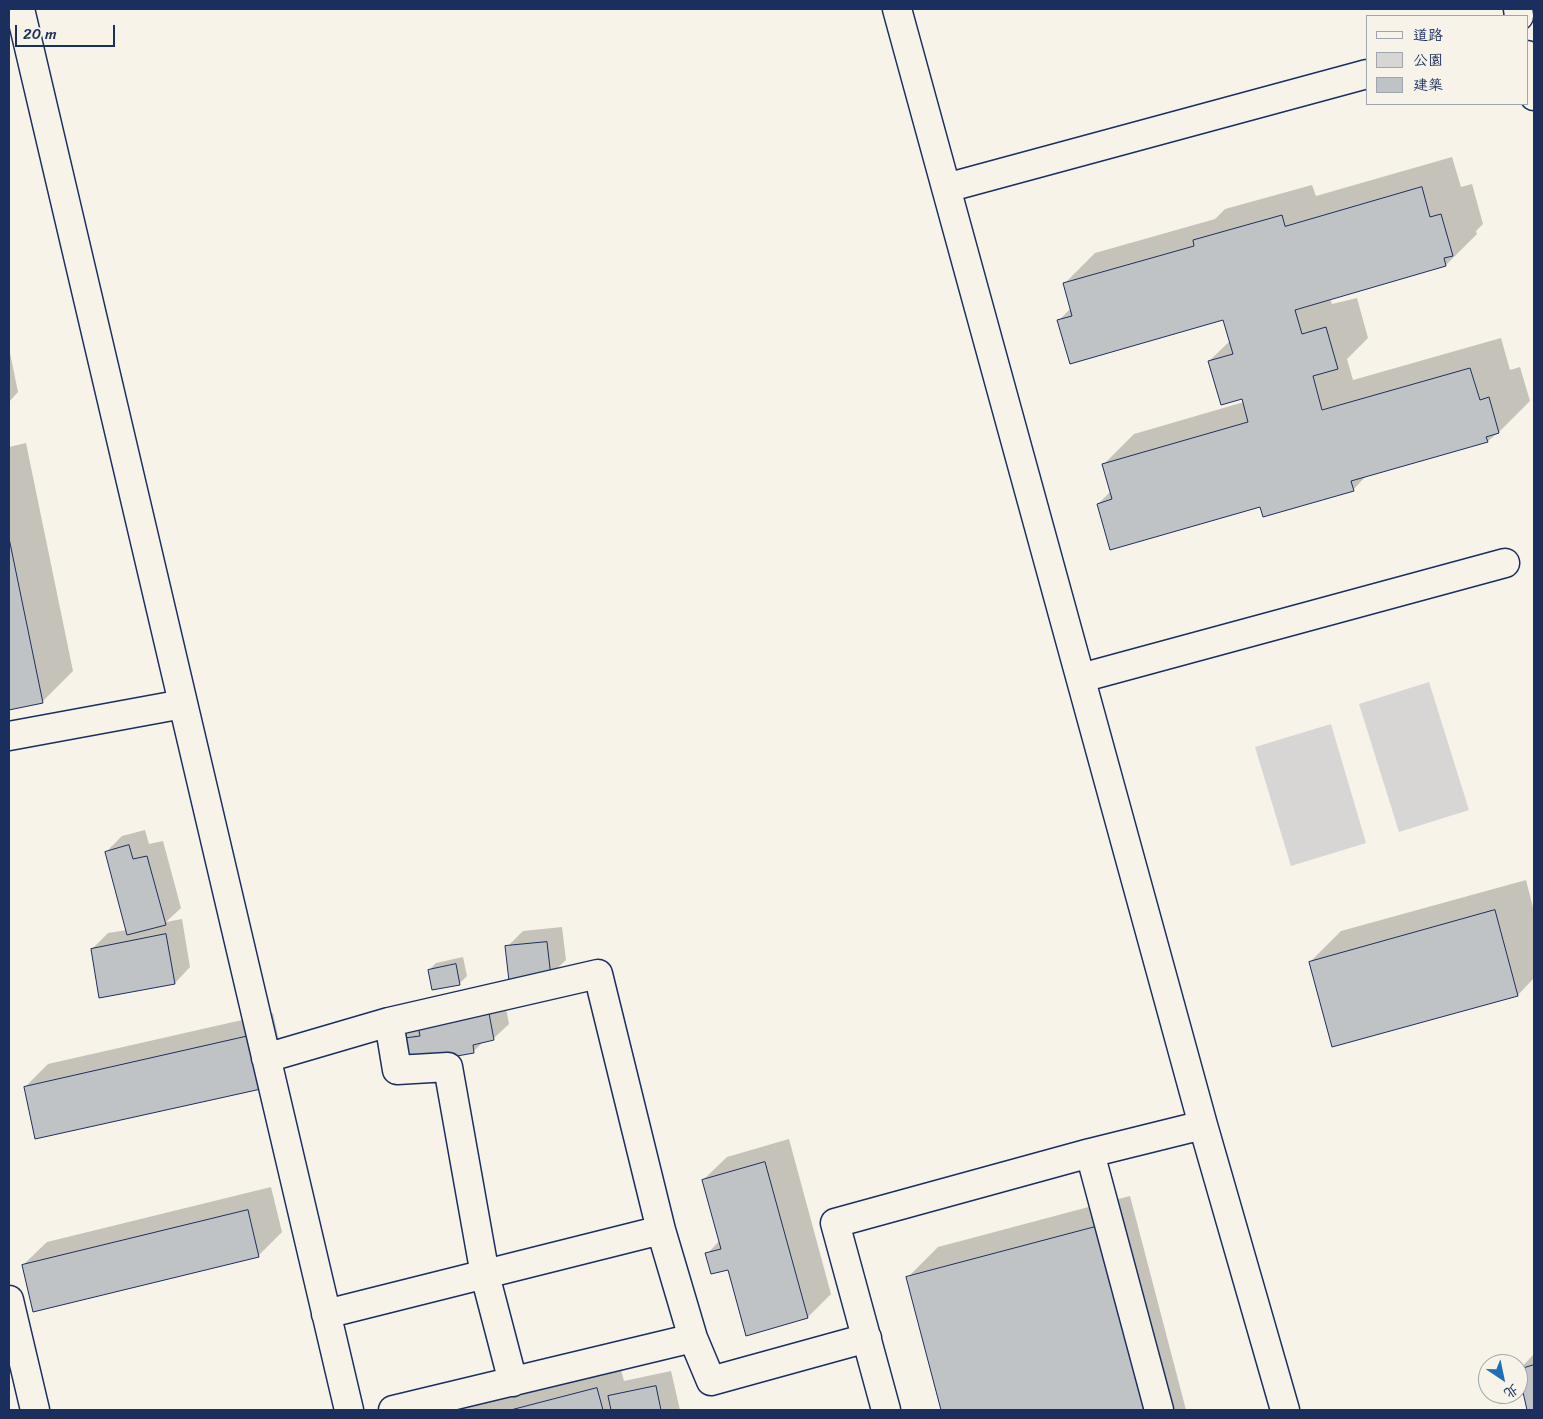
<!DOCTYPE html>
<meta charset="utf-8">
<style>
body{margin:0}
#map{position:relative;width:1543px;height:1419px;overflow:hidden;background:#f7f3e8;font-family:Sriracha,"LXGW WenKai TC",sans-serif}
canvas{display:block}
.frame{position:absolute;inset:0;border:10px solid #1b2f5e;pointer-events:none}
.legend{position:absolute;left:1366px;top:15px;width:162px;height:90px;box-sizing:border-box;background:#f7f3e8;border:1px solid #9fa5b1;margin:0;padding:6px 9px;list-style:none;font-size:15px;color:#1b2f5e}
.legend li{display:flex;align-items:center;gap:10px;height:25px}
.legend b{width:25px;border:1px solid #9fa5b1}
.north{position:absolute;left:1478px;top:1354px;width:50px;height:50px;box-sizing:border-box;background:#f7f3e8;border:1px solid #9fa5b1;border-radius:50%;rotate:146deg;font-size:14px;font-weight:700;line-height:20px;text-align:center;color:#1b2f5e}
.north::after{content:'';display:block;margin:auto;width:18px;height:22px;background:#1f6fb2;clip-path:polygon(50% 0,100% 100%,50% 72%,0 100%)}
.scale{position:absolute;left:15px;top:25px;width:100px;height:22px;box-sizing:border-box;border:2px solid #1b2f5e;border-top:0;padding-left:6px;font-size:15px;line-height:18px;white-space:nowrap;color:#1b2f5e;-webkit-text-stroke:4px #f7f3e8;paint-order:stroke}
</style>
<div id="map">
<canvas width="1543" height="1419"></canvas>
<div class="frame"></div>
<ul class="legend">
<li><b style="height:6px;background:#f7f3e8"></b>道路</li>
<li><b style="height:14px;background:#d7d6d4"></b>公園</li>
<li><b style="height:14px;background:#c0c3c5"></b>建築</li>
</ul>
<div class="north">北</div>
<div class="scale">20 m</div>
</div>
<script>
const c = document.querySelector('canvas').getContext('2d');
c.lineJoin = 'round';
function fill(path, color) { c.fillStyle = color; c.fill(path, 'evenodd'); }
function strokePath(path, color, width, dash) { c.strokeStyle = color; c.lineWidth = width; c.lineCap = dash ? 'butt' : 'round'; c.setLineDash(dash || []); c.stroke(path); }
const green = new Path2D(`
 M 1429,682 L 1469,810 L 1399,832 L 1359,704 Z
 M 1331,724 L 1366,843 L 1291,866 L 1255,747 Z`);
const shadow = new Path2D(`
 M 1452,157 L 1461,187 L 1472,184 L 1483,224 L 1476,231 L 1477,234 L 1446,265 L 1330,298 L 1332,304 L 1357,298 L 1368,338 L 1347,359 L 1353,380 L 1501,338 L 1510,370 L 1520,367 L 1530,401 L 1499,432 L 1488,441 L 1367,475 L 1353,490 L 1261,505 L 1098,504 L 1111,491 L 1104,464 L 1134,434 L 1244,402 L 1243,398 L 1209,361 L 1231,340 L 1224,318 L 1059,320 L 1071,308 L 1064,284 L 1095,253 L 1215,219 L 1225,209 L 1312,185 L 1316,196 Z
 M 9,348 L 18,392 L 9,402 Z
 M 26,443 L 73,671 L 42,702 L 9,709 L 9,447 Z
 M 145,830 L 149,844 L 163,841 L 181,908 L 166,922 L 182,919 L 190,967 L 175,983 L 92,949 L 108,933 L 127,930 L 106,852 L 122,836 Z
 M 1526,880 L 1534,911 L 1534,978 L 1518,995 L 1332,1046 L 1310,962 L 1341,931 Z
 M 562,927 L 566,960 L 550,975 L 507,947 L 523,931 Z
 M 463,957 L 467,976 L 459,984 L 429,970 L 436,963 Z
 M 503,993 L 509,1024 L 493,1039 L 484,1041 L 473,1052 L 399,1040 L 414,1024 Z
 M 273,1013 L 284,1064 L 25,1087 L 48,1064 Z
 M 789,1139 L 831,1294 L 808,1317 L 707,1254 L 720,1240 L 703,1180 L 727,1157 Z
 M 271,1187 L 282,1232 L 258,1256 L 23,1265 L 47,1242 Z
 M 1130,1196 L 1186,1410 L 942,1410 L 907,1278 L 938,1247 Z
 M 1534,1354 L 1534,1410 L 1529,1410 L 1518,1371 Z
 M 620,1366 L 624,1381 L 671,1371 L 680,1410 L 445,1410 Z`);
const building = new Path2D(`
 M 1422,187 L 1430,217 L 1441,214 L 1453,256 L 1444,258 L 1446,266 L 1295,310 L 1302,334 L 1326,327 L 1338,369 L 1313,376 L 1322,410 L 1470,368 L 1480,400 L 1489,397 L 1499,433 L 1486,437 L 1488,442 L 1351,481 L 1354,491 L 1263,517 L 1260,507 L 1110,550 L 1097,504 L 1112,499 L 1102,464 L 1248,422 L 1242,399 L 1221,405 L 1208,361 L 1233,354 L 1223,320 L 1070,364 L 1057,320 L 1072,316 L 1063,283 L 1194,246 L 1193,240 L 1282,215 L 1285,226 Z
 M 9,538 L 43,703 L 9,710 Z
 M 129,845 L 133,859 L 147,856 L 166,925 L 127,935 L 105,852 Z
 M 1495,910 L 1518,996 L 1332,1047 L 1309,962 Z
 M 166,934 L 175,984 L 99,998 L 91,949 Z
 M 547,942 L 551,977 L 509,981 L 505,946 Z
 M 456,964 L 460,985 L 432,990 L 428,970 Z
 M 488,1008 L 494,1040 L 473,1045 L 474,1053 L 423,1062 L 401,1059 L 397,1039 L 420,1036 L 417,1020 Z
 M 249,1036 L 261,1089 L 35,1139 L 24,1087 Z
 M 765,1162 L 808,1318 L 746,1336 L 728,1270 L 711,1274 L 705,1253 L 721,1249 L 702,1180 Z
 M 248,1210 L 259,1257 L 33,1312 L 22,1265 Z
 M 1099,1226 L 1148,1410 L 941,1410 L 906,1277 Z
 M 1534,1365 L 1534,1410 L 1527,1410 L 1518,1370 Z
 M 656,1386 L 661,1410 L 611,1410 L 608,1396 Z
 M 597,1388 L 603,1410 L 511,1410 Z`);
const minor = new Path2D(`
 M 20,9 L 349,1410
 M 897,9 L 1203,1125 L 1285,1410
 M 1518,9 L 1519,16
 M 1527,55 L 1534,96
 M 946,188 L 1367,74
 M 1081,678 L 1505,563
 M 9,736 L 183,704
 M 389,1022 L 397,1070 L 448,1067 L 485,1275 L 513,1382
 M 266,1058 L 389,1022 L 598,974 L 661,1230 L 326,1314
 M 1090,1153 L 1159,1410
 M 661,1230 L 693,1338
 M 9,1300 L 35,1410
 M 393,1410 L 693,1338 L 711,1381 L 867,1338
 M 886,1410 L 835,1223 L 1090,1153 L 1203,1125`);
fill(green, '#d7d6d4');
fill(shadow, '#0003');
fill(building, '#c0c3c5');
strokePath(building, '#1b2f5e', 1);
strokePath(minor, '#1b2f5e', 31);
strokePath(minor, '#f7f3e8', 28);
</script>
